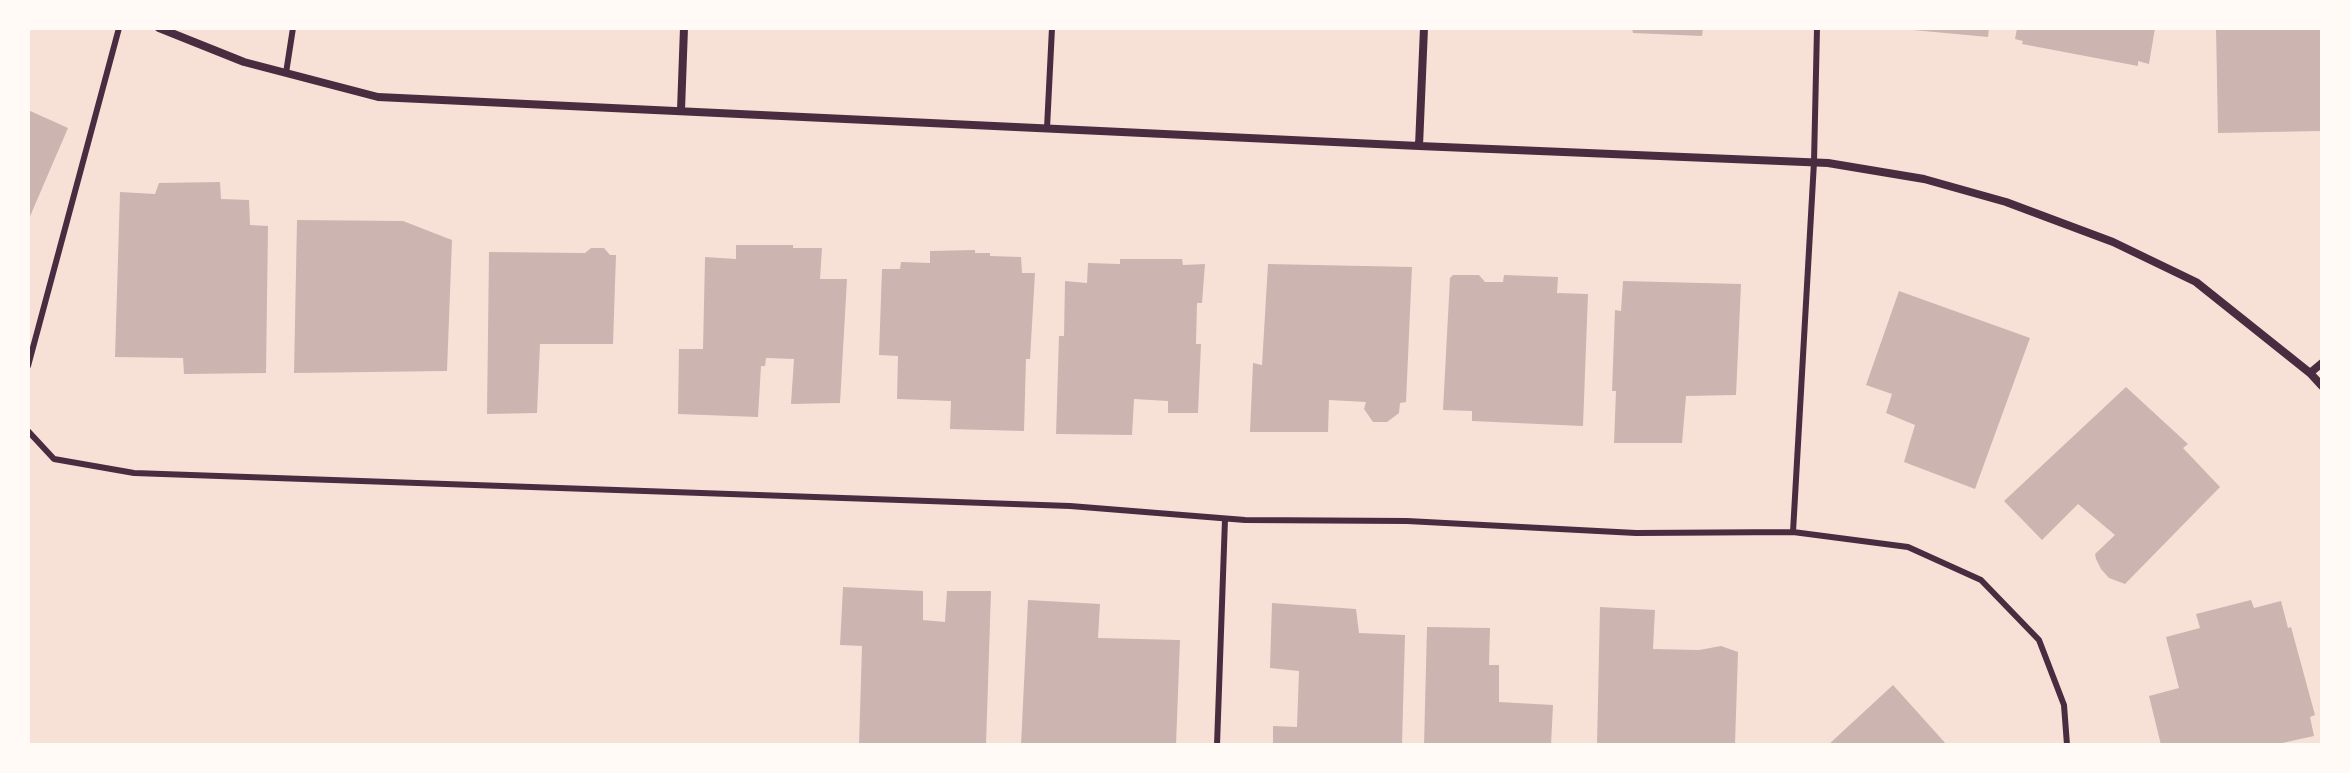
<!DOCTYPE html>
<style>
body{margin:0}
#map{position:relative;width:2350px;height:773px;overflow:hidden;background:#f7e1d7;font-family:"Source Serif 4",serif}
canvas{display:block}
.frame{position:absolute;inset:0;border:30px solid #fffaf5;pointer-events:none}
</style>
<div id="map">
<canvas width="2350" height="773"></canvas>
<div class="frame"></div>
</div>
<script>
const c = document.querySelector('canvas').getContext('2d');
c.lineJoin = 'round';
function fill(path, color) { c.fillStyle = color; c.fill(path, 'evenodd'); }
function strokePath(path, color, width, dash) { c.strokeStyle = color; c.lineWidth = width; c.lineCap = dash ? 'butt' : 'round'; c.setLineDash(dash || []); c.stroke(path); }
const building = new Path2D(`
 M 1632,28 L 1703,28 L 1702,36 L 1633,33 Z
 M 1913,28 L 1989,28 L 1988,37 L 1913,30 Z
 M 2017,28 L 2155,28 L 2149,64 L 2138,61 L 2138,66 L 2022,44 L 2023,41 L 2015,39 Z
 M 2216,28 L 2322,28 L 2322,131 L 2218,133 Z
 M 28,110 L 68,128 L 28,221 Z
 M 220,182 L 221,199 L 249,200 L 250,225 L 268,226 L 266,373 L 184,374 L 183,358 L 115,357 L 120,192 L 155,194 L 159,183 Z
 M 297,220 L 403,221 L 452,240 L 447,371 L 294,373 Z
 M 736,245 L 793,245 L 793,248 L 822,248 L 820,279 L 847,279 L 840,403 L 791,404 L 794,359 L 766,358 L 765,366 L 761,366 L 758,417 L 678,414 L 679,349 L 703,349 L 705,257 L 736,259 Z
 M 591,248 L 604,248 L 610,255 L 616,255 L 613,344 L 540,344 L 537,413 L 487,414 L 489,252 L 585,253 Z
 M 975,250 L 975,253 L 990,253 L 990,256 L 1021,257 L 1022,273 L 1035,273 L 1030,359 L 1026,359 L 1024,431 L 950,429 L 951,401 L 897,399 L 898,356 L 879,355 L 882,269 L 900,269 L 901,262 L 930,263 L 930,251 Z
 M 1120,259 L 1182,259 L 1183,265 L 1205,264 L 1202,303 L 1197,303 L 1196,344 L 1201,344 L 1198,413 L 1168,413 L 1168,401 L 1134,399 L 1132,435 L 1056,434 L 1059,336 L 1064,336 L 1065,281 L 1087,283 L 1088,263 L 1120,264 Z
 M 1268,264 L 1412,267 L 1406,402 L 1400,403 L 1399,413 L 1387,422 L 1373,422 L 1364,409 L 1366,402 L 1329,400 L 1328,432 L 1250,432 L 1253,363 L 1262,365 Z
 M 1453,275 L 1479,275 L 1485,282 L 1503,282 L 1504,275 L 1558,277 L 1557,293 L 1588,294 L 1583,426 L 1472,421 L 1472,411 L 1443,410 L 1450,278 Z
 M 1623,281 L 1741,284 L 1736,395 L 1686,396 L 1682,443 L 1614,443 L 1616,391 L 1612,391 L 1615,310 L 1621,311 Z
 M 1899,291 L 2030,338 L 1975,489 L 1904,462 L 1915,425 L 1886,413 L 1892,394 L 1866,385 Z
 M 2126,387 L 2188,444 L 2183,448 L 2220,487 L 2125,584 L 2109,578 L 2101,569 L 2096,559 L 2095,554 L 2115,535 L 2078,504 L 2042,540 L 2004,501 Z
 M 843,587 L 923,591 L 923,620 L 945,622 L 947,591 L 991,591 L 986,745 L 859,745 L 862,646 L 840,645 Z
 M 1028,600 L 1100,604 L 1098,638 L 1180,640 L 1176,745 L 1021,745 Z
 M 2251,600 L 2254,608 L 2281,601 L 2288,628 L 2291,627 L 2315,715 L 2310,717 L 2314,736 L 2273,745 L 2161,745 L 2149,696 L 2179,688 L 2166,637 L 2200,628 L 2196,614 Z
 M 1272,603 L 1356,609 L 1359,633 L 1405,635 L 1402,745 L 1273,745 L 1273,726 L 1297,727 L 1299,671 L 1270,668 Z
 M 1600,607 L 1655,610 L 1653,649 L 1699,650 L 1721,646 L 1738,652 L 1735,745 L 1597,745 Z
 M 1427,627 L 1490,628 L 1489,665 L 1499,665 L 1499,702 L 1553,705 L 1551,745 L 1424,745 Z
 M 1893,685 L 1947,745 L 1828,745 Z`);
const service = new Path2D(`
 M 286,73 L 293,28
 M 1047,128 L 1052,28
 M 28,366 L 119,28
 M 28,431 L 54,459 L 134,473 L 1070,506 L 1245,520 L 1407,521 L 1636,533 L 1793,532 L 1908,547 L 1981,580 L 2039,640 L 2064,705 L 2067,745
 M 1793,532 L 1814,162 L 1817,28
 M 1217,745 L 1225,519`);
const minor = new Path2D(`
 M 159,28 L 244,62 L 378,97 L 1419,146 L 1828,163 L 1924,179 L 2006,202 L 2113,242 L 2196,282 L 2310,373 L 2322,386
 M 681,110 L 684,28
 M 1419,146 L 1424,28
 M 2310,373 L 2322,363`);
fill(building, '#ccb4b1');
strokePath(service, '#4a2c40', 6);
strokePath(minor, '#4a2c40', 8);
</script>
